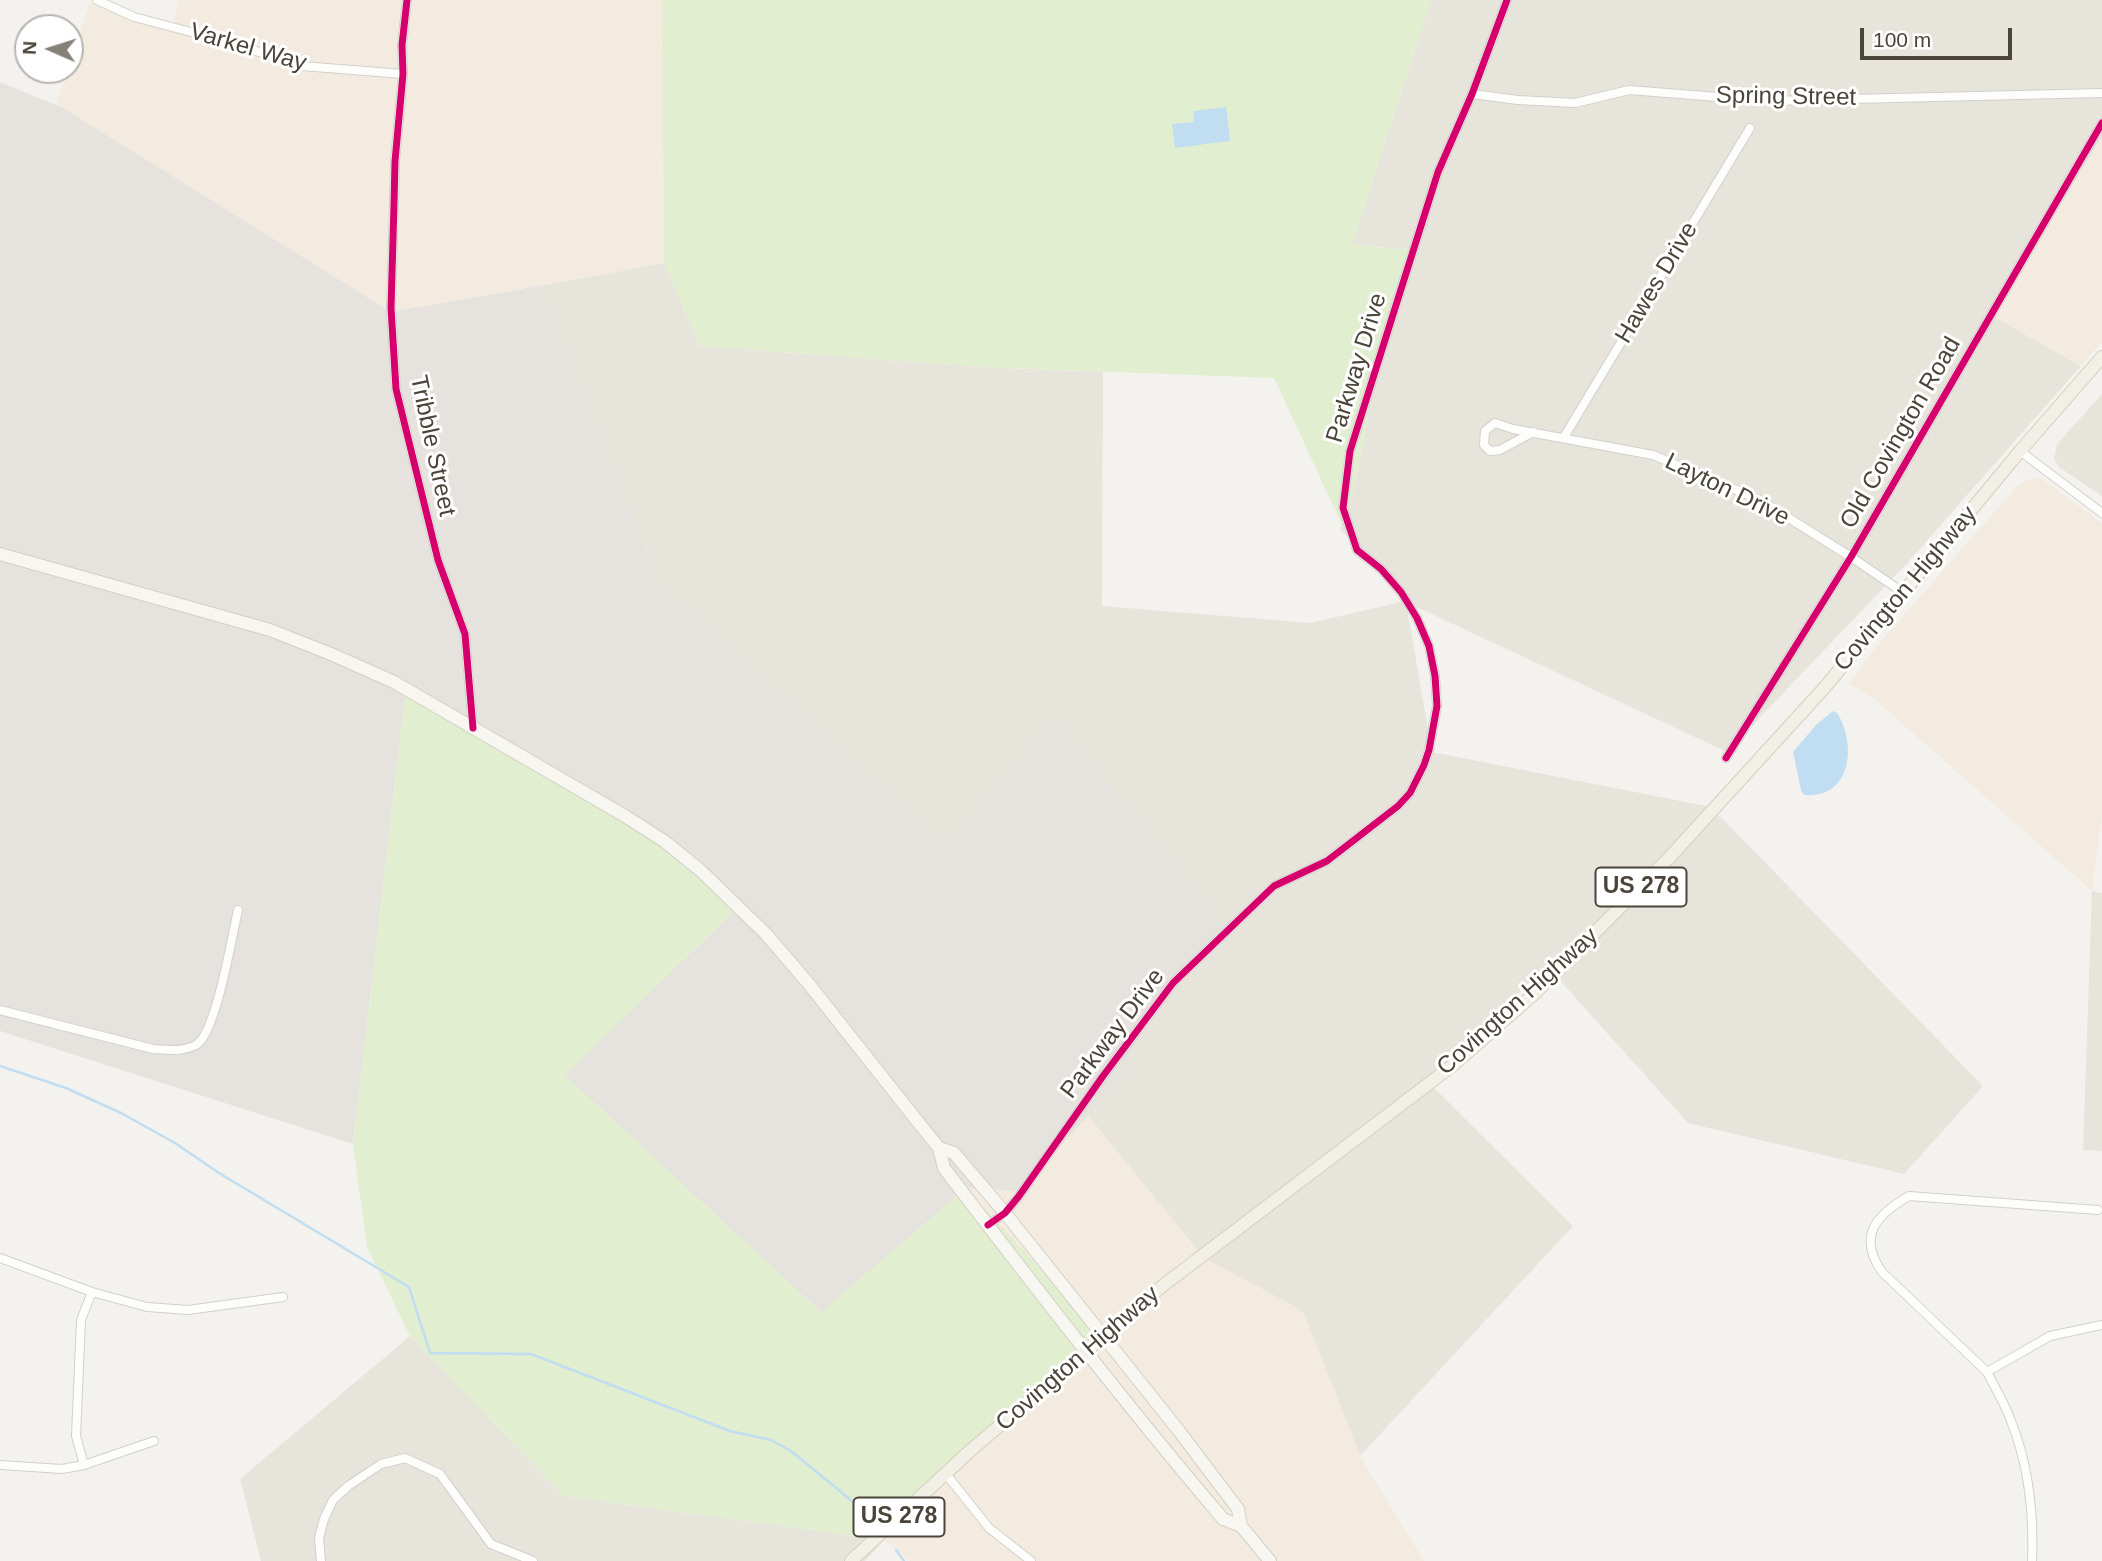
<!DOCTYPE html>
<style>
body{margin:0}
#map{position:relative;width:2102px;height:1561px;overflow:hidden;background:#f4f2ee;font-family:Arial,sans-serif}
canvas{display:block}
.north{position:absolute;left:14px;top:14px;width:70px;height:70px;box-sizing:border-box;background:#fff;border:2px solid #b7b4b0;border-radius:50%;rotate:273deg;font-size:19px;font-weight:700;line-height:28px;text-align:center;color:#4b4439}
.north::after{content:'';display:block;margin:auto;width:24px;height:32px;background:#868178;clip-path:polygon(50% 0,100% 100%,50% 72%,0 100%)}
.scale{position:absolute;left:1860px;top:28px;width:152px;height:32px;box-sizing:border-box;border:4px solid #4b4439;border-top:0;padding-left:9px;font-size:21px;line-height:24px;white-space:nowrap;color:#4b4439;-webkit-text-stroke:5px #fff;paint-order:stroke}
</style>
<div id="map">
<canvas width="2102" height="1561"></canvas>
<div class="north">N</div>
<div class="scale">100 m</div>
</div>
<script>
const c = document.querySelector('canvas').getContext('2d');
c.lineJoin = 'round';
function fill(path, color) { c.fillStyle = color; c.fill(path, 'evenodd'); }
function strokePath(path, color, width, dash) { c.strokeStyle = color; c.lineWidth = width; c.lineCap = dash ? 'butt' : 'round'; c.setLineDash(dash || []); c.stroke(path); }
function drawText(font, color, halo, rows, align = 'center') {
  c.font = font + ' Arial,sans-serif'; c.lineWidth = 6; c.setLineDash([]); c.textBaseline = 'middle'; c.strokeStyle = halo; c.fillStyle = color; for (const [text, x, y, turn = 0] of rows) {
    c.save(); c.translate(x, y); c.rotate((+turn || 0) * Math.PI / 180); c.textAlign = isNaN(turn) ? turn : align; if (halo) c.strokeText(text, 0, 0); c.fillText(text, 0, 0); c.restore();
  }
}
const residential = new Path2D(`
 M 1431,0 L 2102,0 L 2102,137 L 1993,316 L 2081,366 L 1909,561 L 1727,752 L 1406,602 L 1432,752 L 1711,807 L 1983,1086 L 1904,1174 L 1688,1123 L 1547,966 L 1426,1080 L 1573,1226 L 1360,1456 L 1305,1316 L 1299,1309 L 1204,1258 L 1088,1116 L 1121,1081 L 1148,1014 L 1230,933 L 1055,719 L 946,846 L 658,582 L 538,286 L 664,263 L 700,346 L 981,367 L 1103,372 L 1102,606 L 1310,623 L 1405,601 L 1395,578 L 1340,530 L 1354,489 L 1392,296 L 1410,250 L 1352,245 Z
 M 2102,394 L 2102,496 L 2059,467 L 2054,458 L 2057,444 Z
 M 2092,891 L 2102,893 L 2102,1151 L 2083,1150 Z
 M 410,1336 L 564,1496 L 884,1540 L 865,1561 L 261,1561 L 240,1479 Z`);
const commercial = new Path2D(`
 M 179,0 L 662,0 L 664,263 L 391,312 L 56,105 L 68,70 L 70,70 L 70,64 L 90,2 L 171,30 Z
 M 2102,137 L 2102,342 L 2081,366 L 1993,316 Z
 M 2032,478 L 2041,478 L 2102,523 L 2102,816 L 2092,891 L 1873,698 L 1849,684 L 1876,647 L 2018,485 Z
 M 1088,1116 L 1204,1258 L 1299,1309 L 1305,1316 L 1360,1456 L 1424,1561 L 910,1561 L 884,1540 L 975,1447 L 1071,1372 L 1084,1361 L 1103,1337 L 966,1188 L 1018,1190 Z`);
const industrial = new Path2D(`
 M 0,82 L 63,108 L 391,312 L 538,286 L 658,582 L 946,846 L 1055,718 L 1231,933 L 1148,1014 L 1121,1081 L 1018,1191 L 966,1188 L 822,1313 L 564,1075 L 733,912 L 406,688 L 353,1144 L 0,1031 Z`);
const green = new Path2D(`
 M 662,0 L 1431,0 L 1352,245 L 1410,250 L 1392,296 L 1354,489 L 1342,525 L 1274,378 L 981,367 L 700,346 L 664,263 Z
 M 406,687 L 646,826 L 711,887 L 734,911 L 565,1075 L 821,1312 L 966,1188 L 1103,1337 L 1084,1361 L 1071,1372 L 975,1447 L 884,1540 L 564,1496 L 410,1336 L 367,1247 L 353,1144 Z`);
const water = new Path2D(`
 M 1226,107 L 1230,141 L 1175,148 L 1172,124 L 1194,122 L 1193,111 Z
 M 1833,711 L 1837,713 C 1857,744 1852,799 1804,795 L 1801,790 L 1793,752 L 1816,725 Z`);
const stream = new Path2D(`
 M 0,1066 L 66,1088 L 121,1113 L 175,1143 L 219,1173 L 409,1287 L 430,1353 L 531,1354 L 730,1431 L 771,1440 L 791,1451 L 858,1506
 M 896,1550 L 904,1561`);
const minor = new Path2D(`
 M 97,0 L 134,17 L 225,41 L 302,66 L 403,74
 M 407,0 L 402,45 L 403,74 L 395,161 L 394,204 L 391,308 L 396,389 L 438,560 L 465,634 L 473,728
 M 1472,94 L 1518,100 L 1575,103 L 1629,90 L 1769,101 L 2102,93
 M 1533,432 L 1500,450 L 1490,451 L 1484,445 L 1485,431 L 1495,423 L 1513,429 L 1653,455 L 1760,500 L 1851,557 L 1904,593
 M 1564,437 L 1750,128
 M 2020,451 L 2102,513
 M 1726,758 L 1851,557 L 2102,123
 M 0,1010 L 153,1049 C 168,1050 182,1052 196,1045 C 216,1034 232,936 238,910
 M 2098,1210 L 1909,1196 C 1876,1215 1857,1236 1882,1272 L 1987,1372 L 2050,1336 L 2102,1325
 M 988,1225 L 1005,1213 L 1019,1196 L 1103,1076 L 1173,983 L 1274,886 L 1327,861 L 1398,806 L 1410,793 L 1424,765 L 1429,750 L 1437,706 L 1435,676 L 1429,646 L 1417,618 L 1401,592 L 1381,569 L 1357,550 L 1343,508 L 1350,451 L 1438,172 L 1472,94 L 1507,0
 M 0,1258 L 92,1292 L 147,1307 L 188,1310 L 283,1297
 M 1987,1372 C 1995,1388 2005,1404 2011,1421 C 2029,1466 2034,1513 2032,1561
 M 0,1465 L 62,1469 L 84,1465 L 154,1441
 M 84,1465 L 76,1436 L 81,1320 L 92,1292
 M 946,1474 L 989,1528 L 1031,1561
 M 321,1561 L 319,1538 L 324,1519 L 333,1500 L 348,1486 L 381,1464 L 405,1458 L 440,1474 L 491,1544 L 533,1561`);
const secondary = new Path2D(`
 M 0,554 L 270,630 L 331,654 L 394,682 L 625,816 L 664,841 L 700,870 L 766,934 L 808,983 L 918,1122 L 939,1148 L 944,1168 C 1035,1287 1126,1405 1223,1519 L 1241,1526 L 1270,1561
 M 939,1148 L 954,1153 L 1005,1213 L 1179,1431 L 1238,1509 L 1241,1526`);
const primary = new Path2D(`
 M 851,1561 L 971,1450 L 1161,1287 L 1452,1066 L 1533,995 L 1669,858 L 1826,686 L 2020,451 L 2102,357`);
const cycleway = new Path2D(`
 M 407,0 L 402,45 L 403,74 L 395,161 L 394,204 L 391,308 L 396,389 L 438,560 L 465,634 L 473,728
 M 1726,758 L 1851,557 L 2102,123
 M 988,1225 L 1005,1213 L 1019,1196 L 1103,1076 L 1173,983 L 1274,886 L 1327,861 L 1398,806 L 1410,793 L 1424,765 L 1429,750 L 1437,706 L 1435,676 L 1429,646 L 1417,618 L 1401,592 L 1381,569 L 1357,550 L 1343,508 L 1350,451 L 1438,172 L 1472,94 L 1507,0`);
const shields = [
 [1641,887,91],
 [899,1517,91]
];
const shieldNames = [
 ["US 278",1641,887],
 ["US 278",899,1517]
];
const streetNames = [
 ["Varkel Way",248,48,16],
 ["Spring Street",1786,97,1],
 ["Hawes Drive",1657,283,-59],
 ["Parkway Drive",1357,368,-73],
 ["Old Covington Road",1901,433,-60],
 ["Tribble Street",432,446,78],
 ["Layton Drive",1727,490,26],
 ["Covington Highway",1906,589,-50],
 ["Covington Highway",1518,1002,-42],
 ["Parkway Drive",1113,1034,-53],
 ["Covington Highway",1078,1359,-41]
];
fill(residential, '#e7e4dc');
fill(commercial, '#f3ebdf');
fill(industrial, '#e6e2de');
fill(green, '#e1eecf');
fill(water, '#c0ddf1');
strokePath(stream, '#c0ddf1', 2.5);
strokePath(minor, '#d2d0cb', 10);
strokePath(secondary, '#d3cfc5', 14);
strokePath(primary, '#d6cebb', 14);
strokePath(minor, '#fdfdfc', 8);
strokePath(secondary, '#f7f6f1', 12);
strokePath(primary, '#f2efe6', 12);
strokePath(cycleway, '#d6006c', 7);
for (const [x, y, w] of shields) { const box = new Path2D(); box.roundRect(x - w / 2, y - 19.5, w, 39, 5); c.fillStyle = '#fff'; c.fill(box); strokePath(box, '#4b4439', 2); }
drawText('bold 23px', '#4b4439', null, shieldNames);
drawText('24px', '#4b4439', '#fff', streetNames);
</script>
